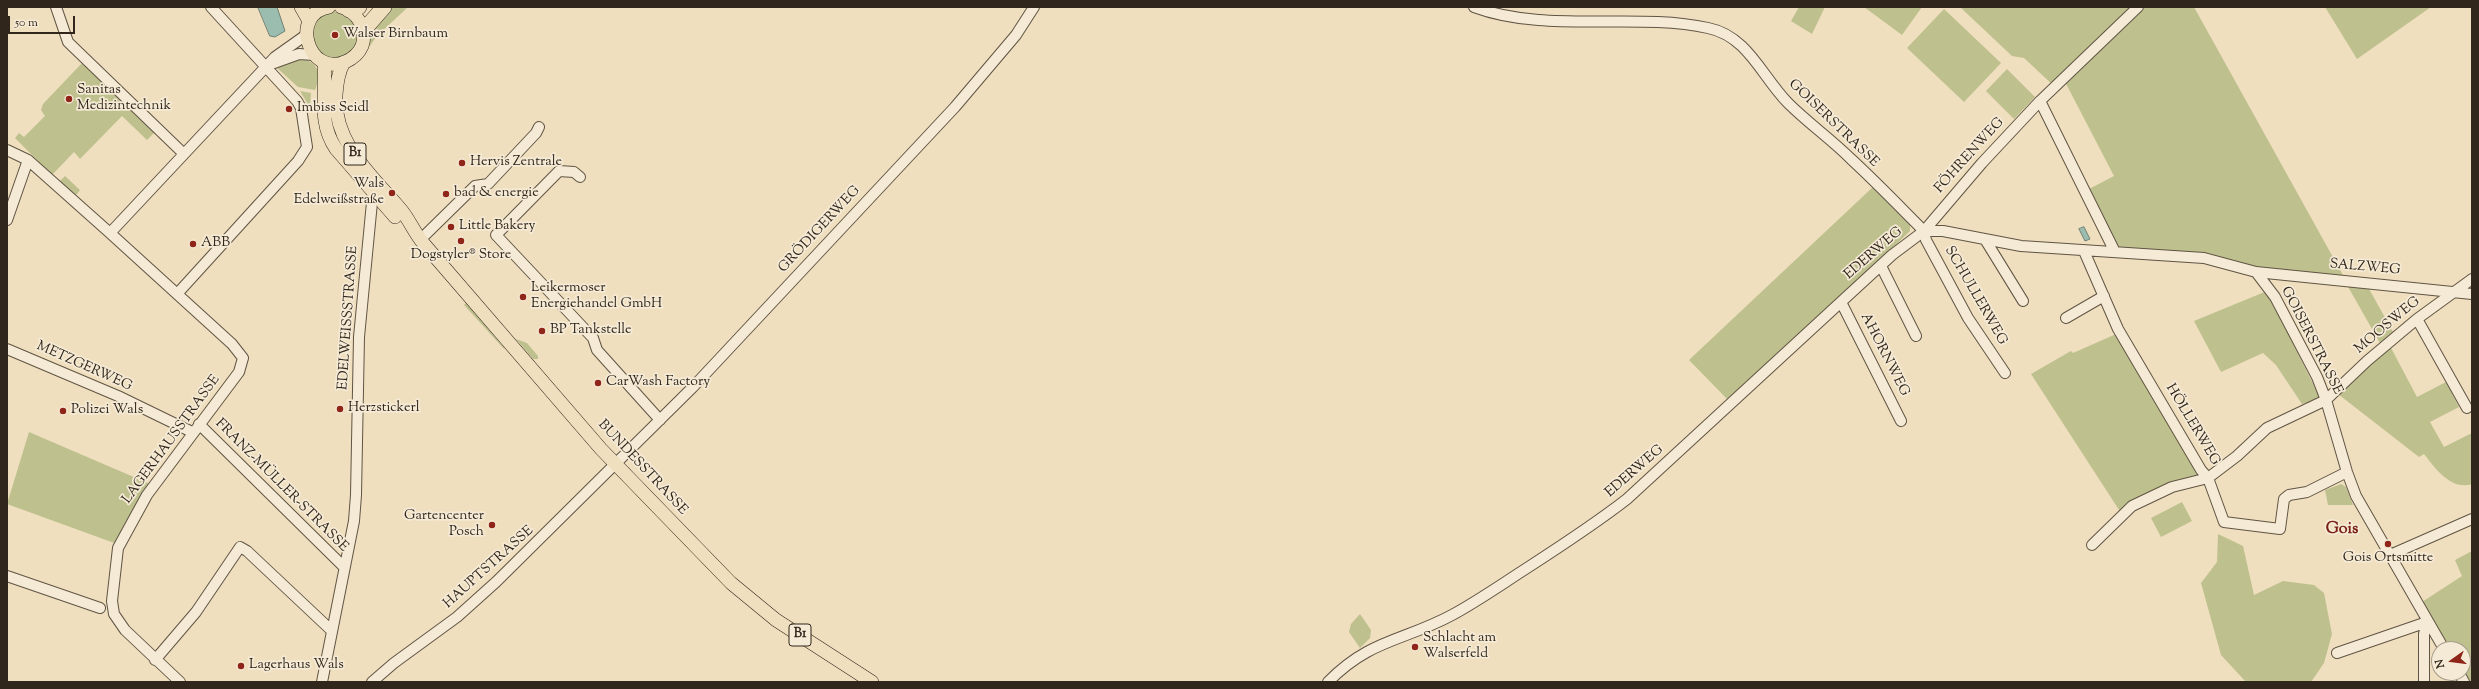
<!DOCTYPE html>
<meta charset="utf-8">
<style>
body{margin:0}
#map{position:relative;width:2479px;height:689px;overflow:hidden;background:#efdfbe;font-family:"Sorts Mill Goudy",serif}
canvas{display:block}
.frame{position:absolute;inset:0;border:8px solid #30261b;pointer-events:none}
.north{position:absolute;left:2431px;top:641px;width:40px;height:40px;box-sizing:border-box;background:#f5ead5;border:1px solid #a69c8b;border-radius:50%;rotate:256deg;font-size:11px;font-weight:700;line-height:16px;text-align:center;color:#30261b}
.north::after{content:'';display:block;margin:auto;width:14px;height:18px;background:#8f2418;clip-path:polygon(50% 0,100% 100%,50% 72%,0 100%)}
.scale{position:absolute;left:8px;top:16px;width:67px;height:18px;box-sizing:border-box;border:2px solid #30261b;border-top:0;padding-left:5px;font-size:12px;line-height:14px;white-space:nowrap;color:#30261b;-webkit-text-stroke:3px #f5ead5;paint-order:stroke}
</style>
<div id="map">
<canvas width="2479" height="689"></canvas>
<div class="frame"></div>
<div class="north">N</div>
<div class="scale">50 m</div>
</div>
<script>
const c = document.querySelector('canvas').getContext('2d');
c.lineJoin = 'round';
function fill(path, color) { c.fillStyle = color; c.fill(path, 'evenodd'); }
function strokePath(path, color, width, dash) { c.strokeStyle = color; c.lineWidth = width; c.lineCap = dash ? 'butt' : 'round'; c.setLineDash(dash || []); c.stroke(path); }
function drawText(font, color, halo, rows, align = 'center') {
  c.font = font + ' "Sorts Mill Goudy",serif'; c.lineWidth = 3.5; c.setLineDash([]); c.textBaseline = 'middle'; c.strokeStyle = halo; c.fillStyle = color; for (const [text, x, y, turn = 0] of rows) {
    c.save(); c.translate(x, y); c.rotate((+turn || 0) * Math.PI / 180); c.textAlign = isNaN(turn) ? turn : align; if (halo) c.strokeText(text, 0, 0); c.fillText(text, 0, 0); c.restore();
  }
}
const green = new Path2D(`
 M 390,7 L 408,7 L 376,37 L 368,49 L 371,30 Z
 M 1799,7 L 1825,7 L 1812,34 L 1791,21 Z
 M 1864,7 L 1922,7 L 1902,35 Z
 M 1960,7 L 2194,7 L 2344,277 L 2255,267 L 2208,253 L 2119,248 L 2089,189 L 2114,176 L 2062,76 L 2054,86 L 2024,58 L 2012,56 Z
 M 2325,7 L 2431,7 L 2357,59 Z
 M 1944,9 L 2001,63 L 1964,102 L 1907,48 Z
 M312 35a23 23 0 1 1 46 0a23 23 0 1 1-46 0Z
 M 298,58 C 317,60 323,73 315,90 L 298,87 L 276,67 Z
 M 83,62 L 155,132 L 147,140 L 122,116 L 80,159 L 74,152 L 52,175 L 15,138 L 19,133 L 24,137 L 45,116 L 41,110 L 43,104 Z
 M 2007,69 L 2035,97 L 2014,119 L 1986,91 Z
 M 300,91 L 311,93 L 310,108 Z
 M 65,176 L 80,190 L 77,194 L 73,195 L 59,182 Z
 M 1874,186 L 1910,221 L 1910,231 L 1836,302 L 1727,399 L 1689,360 Z
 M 2347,285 L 2368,287 L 2393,332 L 2380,343 Z
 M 2267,291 L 2319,396 L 2315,401 L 2302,404 L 2276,365 L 2263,353 L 2221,372 L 2194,321 Z
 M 466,303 L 504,348 L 504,349 L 464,305 Z
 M 2123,331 L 2202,476 L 2121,513 L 2031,374 L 2071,351 L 2073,353 Z
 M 516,339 L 527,343 L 538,356 L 538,359 L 533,359 Z
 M 2390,346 L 2417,397 L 2446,382 L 2459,407 L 2430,422 L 2444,447 L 2472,433 L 2472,484 C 2451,491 2435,468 2424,454 L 2419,457 L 2338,394 Z
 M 29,432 L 150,484 L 127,521 L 117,544 L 7,504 Z
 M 2341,484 L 2346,487 L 2353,505 L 2328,505 L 2325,490 Z
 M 2182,502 L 2192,521 L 2161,537 L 2151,518 Z
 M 2218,534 L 2243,546 L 2254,595 L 2283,581 L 2314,585 L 2324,593 L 2332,634 L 2324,663 L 2311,682 L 2246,682 L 2221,655 L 2201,583 L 2217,562 Z
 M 2472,551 L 2472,682 L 2469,682 L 2463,671 L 2463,649 L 2450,649 L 2422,602 L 2462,576 L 2455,560 Z
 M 1360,614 L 1371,630 L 1370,638 L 1360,648 L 1349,632 L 1351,624 Z`);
const water = new Path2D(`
 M 258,7 L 277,7 L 285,31 L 275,37 L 270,36 Z
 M 2084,227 L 2090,239 L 2085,241 L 2079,229 Z`);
const minor = new Path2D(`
 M 56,7 L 68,42 L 184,154
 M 1474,7 C 1547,34 1634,12 1708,28 C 1748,36 1762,77 1788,103 C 1808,123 1831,139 1851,159 C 1876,182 1900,207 1924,231 L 1943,231 L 2021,246 L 2204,258 L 2256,272 L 2275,297 L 2317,377 L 2326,400 L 2347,472 L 2356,496 L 2444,649
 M 274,63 L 299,54 L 314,55
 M 2040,101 L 2115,252
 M 7,150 L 28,160 L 110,233
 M 580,177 L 574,172 L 559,171 L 496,235 L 593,338 L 597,350 L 660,420
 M 7,220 L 28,160
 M 1924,231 L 1926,240 L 1968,318 L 2005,373
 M 420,240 L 475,186 L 488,184 L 536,133 L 539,127
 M 1986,241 L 2023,301
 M 2084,251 L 2118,329 L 2201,470 L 2208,478 L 2224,522 L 2280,529 L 2284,499 L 2289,495 L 2307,492 L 2347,472
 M 1881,266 L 1916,336
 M 2256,272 L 2472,294
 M 177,294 L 298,161 L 307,147 L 301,108 L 297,101 L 211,7
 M 1841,302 L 1901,421
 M 2066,318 L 2104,296
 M 2417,319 L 2467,408
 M 7,349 L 118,396 L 192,432
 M 199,424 L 344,567
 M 2092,545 L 2132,506 L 2172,487 L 2208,478 L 2237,456 L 2267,428 L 2326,400 L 2367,361 L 2417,319 L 2472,279
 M 2390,555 L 2472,519
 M 7,576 L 100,608
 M 2337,653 L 2427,622
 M 155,660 L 196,612 L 240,547 L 247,551 L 332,631
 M 2459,673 L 2464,682
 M 180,682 L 125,630 L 114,614 L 112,601 L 118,548 L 147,495 L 239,372 L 243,358 L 232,344 L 110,233 L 275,57 L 306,35
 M 322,682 L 354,521 L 356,495 L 359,337 L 373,192
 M 372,682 L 394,663 L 457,617 L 496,582 L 693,387 L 955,107 L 1016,35 L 1034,7
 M 1328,682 C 1370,639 1404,641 1452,615 C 1478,601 1502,584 1527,568 C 1561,546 1595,524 1627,499 L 1892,255 L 1924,231 L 1982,163 L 2040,101 L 2138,7
 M 2424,682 L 2424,634 L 2427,622`);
const major = new Path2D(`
 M 301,7 L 309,21
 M 329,7 C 290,13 307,77 345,62 C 352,59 359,53 362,46 C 368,29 357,11 341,7
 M 344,62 C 338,73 337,83 336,95 C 333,144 373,176 402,211 C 410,221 415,234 424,244 L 601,449 L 731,583 L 776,620 L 872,682
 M 324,63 C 327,94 317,121 336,149 L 395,217`);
const highway = new Path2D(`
 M 349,10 L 359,7
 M 363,31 L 384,7`);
const markers = [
 [335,35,4,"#8f2418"],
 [69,99,4,"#8f2418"],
 [289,109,4,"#8f2418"],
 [462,163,4,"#8f2418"],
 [392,193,4,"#8f2418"],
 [446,194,4,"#8f2418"],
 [451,227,4,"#8f2418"],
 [461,241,4,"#8f2418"],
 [193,244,4,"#8f2418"],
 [523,297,4,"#8f2418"],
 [542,331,4,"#8f2418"],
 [598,383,4,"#8f2418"],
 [340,409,4,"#8f2418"],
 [63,411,4,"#8f2418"],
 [492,525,4,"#8f2418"],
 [2388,544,4,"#8f2418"],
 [1415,647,4,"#8f2418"],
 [241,666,4,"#8f2418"]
];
const shields = [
 [355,154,22],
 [800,635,22]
];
const shieldNames = [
 ["B1",355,154],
 ["B1",800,635]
];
const poiNames = [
 ["Walser Birnbaum",343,35],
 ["Sanitas",77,91],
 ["Medizintechnik",77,107],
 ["Imbiss Seidl",297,109],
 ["Hervis Zentrale",470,163],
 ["Wals",384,185,"right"],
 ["Edelweißstraße",384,201,"right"],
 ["bad & energie",454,194],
 ["Little Bakery",459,227],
 ["ABB",201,244],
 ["Dogstyler® Store",461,256,"center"],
 ["Leikermoser",531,289],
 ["Energiehandel GmbH",531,305],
 ["BP Tankstelle",550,331],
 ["CarWash Factory",606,383],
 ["Herzstickerl",348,409],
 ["Polizei Wals",71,411],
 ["Gartencenter",484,517,"right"],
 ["Posch",484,533,"right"],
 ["Gois Ortsmitte",2388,559,"center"],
 ["Schlacht am",1423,639],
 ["Walserfeld",1423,655],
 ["Lagerhaus Wals",249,666]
];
const streetNames = [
 ["GOISERSTRASSE",1833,124,44],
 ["FÖHRENWEG",1970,156,-48],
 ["GRÖDIGERWEG",820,230,-47],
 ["EDERWEG",1874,254,-41],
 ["SALZWEG",2365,268,5],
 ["SCHULLERWEG",1975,296,60],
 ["EDELWEISSSTRASSE",349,318,-86],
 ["MOOSWEG",2388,326,-40],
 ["GOISERSTRASSE",2311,341,63],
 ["AHORNWEG",1884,355,63],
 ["METZGERWEG",84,367,24],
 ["HÖLLERWEG",2192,425,59],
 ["LAGERHAUSSTRASSE",172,440,-54],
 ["BUNDESSTRASSE",642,468,47],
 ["EDERWEG",1635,472,-41],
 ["FRANZ-MÜLLER-STRASSE",281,486,45],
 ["HAUPTSTRASSE",489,568,-42]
];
const quarterNames = [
 ["Gois",2342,530]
];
fill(green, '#bec08e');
fill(water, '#9abdb0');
strokePath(water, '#708174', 1);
strokePath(minor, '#605444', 12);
strokePath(major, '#30261b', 14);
strokePath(highway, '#30261b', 16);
strokePath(minor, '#f5ead5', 10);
strokePath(major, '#efdfbe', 13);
strokePath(highway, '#efdfbe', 15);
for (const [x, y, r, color] of markers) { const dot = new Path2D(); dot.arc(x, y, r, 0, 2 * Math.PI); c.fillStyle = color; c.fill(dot); strokePath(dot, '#f5ead5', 1.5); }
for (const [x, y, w] of shields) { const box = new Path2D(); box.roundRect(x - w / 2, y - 11, w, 22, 3); c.fillStyle = '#f5ead5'; c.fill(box); strokePath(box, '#30261b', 1); }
drawText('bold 13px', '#30261b', null, shieldNames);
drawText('14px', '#30261b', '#f5ead5', poiNames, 'left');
drawText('14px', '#30261b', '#f5ead5', streetNames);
drawText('bold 16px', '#7a1f14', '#f5ead5', quarterNames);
</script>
